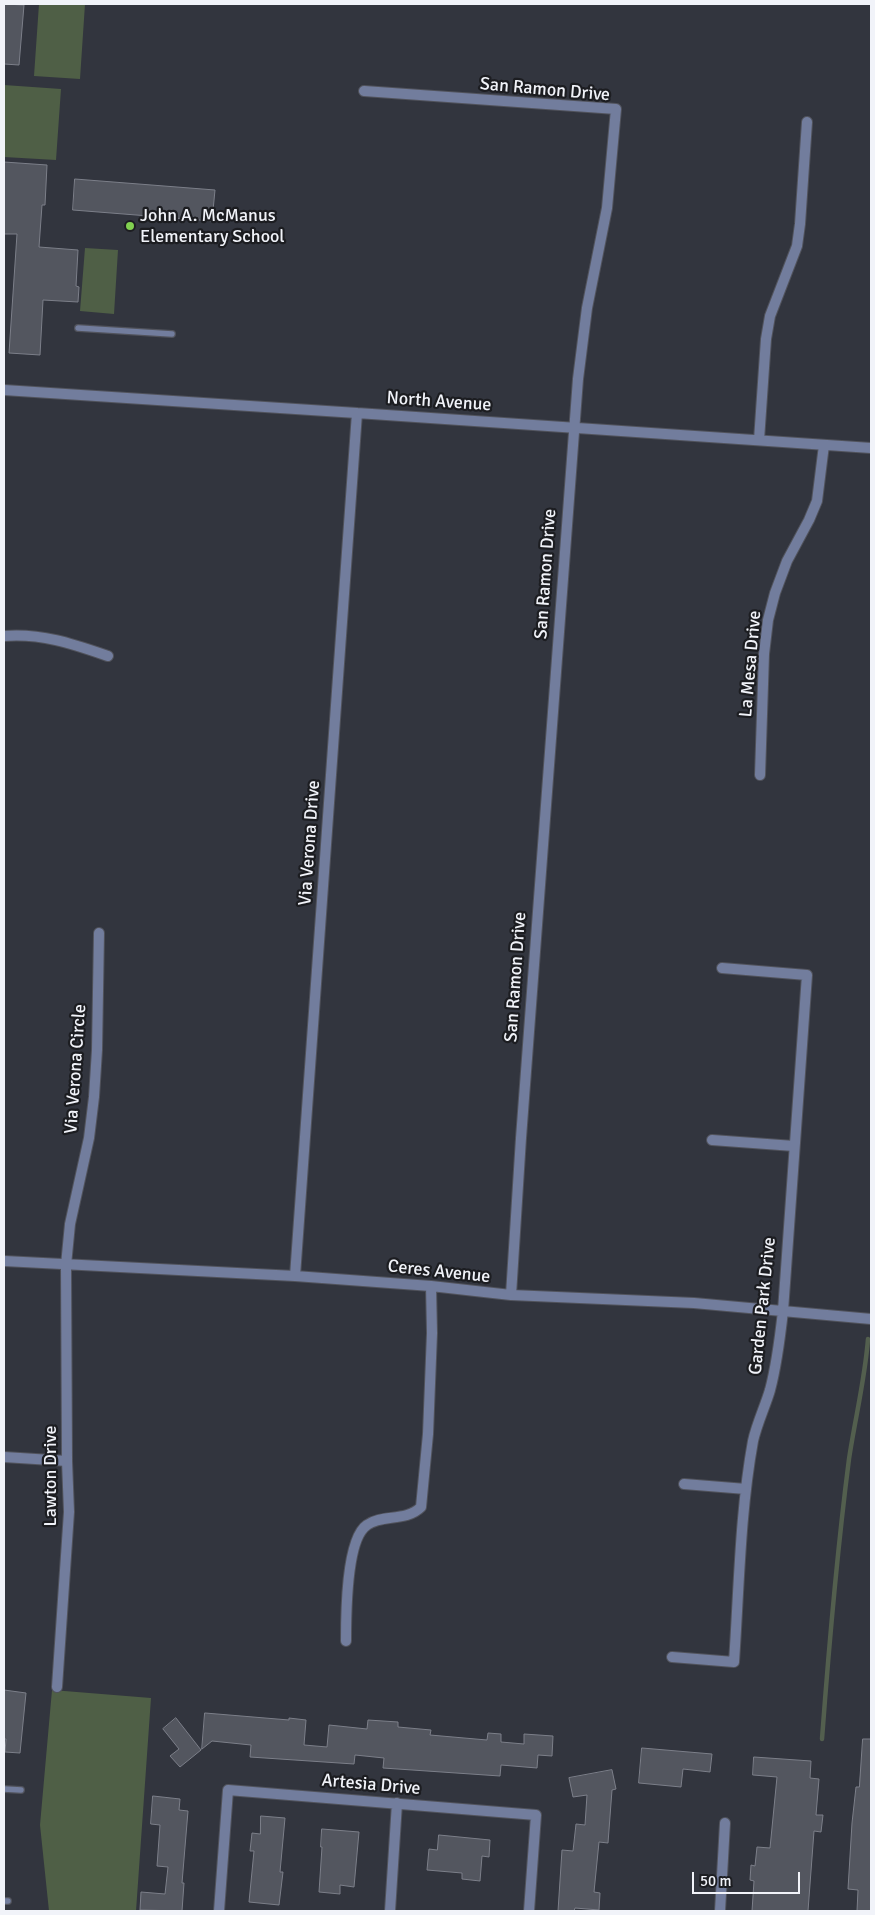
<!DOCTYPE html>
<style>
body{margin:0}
#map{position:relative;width:875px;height:1915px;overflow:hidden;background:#32353e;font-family:Signika,sans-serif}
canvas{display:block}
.frame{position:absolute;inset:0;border:5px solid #f1f3f9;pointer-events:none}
.scale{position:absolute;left:692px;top:1872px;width:108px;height:22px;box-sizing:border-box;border:2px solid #f1f3f9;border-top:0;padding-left:6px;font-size:15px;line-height:18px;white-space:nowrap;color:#f1f3f9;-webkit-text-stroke:4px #1c1d21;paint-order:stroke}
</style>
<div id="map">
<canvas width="875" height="1915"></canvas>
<div class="frame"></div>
<div class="scale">50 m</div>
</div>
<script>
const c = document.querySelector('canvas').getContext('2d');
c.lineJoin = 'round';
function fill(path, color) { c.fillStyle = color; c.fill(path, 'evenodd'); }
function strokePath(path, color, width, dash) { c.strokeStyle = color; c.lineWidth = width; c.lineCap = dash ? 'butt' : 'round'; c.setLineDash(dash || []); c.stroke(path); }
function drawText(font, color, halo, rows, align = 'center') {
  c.font = font + ' Signika,sans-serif'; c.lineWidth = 4.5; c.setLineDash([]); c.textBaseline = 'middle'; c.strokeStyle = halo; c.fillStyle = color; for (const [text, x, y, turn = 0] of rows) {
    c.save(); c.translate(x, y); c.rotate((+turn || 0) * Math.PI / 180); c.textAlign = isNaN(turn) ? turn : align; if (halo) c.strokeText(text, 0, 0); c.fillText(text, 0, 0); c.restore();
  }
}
const green = new Path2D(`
 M 39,4 L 85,4 L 80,79 L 34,76 Z
 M 4,85 L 61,89 L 56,160 L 4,157 Z
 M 85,248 L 118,250 L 114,314 L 80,311 Z
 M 52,1690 L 151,1698 L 136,1911 L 49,1911 L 40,1825 Z`);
const stream = new Path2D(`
 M 822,1739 C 829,1645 837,1552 849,1459 C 855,1419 865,1379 868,1339`);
const building = new Path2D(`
 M 4,4 L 24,5 L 19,65 L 4,64 Z
 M 4,162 L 47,165 L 45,205 L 42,205 L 39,247 L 78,250 L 76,286 L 79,287 L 78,302 L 43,300 L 40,355 L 9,353 L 17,234 L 4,234 Z
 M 75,179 L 215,190 L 212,221 L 73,210 Z
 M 4,1690 L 26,1693 L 20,1753 L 5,1752 L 6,1739 L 4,1739 Z
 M 205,1713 L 289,1720 L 289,1718 L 306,1720 L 304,1745 L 327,1747 L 329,1725 L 367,1729 L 368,1720 L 398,1722 L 398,1727 L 431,1730 L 430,1735 L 487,1740 L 488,1733 L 501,1734 L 501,1742 L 524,1744 L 524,1734 L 553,1736 L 552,1756 L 538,1755 L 537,1768 L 501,1765 L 500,1776 L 383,1768 L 384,1758 L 355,1755 L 354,1764 L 250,1757 L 251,1745 L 212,1741 L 202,1749 Z
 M 176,1718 L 201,1750 L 180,1767 L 170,1756 L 179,1749 L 163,1729 Z
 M 863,1739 L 871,1739 L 871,1911 L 857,1911 L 858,1890 L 848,1889 L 852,1823 L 856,1787 L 859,1787 Z
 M 642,1748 L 712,1754 L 710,1772 L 683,1769 L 681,1787 L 639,1783 Z
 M 754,1757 L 811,1761 L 810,1778 L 819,1779 L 816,1815 L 823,1815 L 821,1832 L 814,1831 L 808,1911 L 752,1911 L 754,1881 L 750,1880 L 751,1865 L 755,1866 L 757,1847 L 770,1848 L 777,1777 L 753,1775 Z
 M 612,1770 L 616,1789 L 612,1790 L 608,1843 L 599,1842 L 594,1892 L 600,1893 L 599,1910 L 575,1908 L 574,1911 L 558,1911 L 562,1850 L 573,1851 L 576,1824 L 585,1825 L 587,1795 L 573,1797 L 569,1778 Z
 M 153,1796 L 180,1799 L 179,1810 L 188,1811 L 182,1883 L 184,1883 L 182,1911 L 140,1910 L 141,1892 L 165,1894 L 168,1867 L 157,1866 L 160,1825 L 151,1824 Z
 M 261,1816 L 285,1818 L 280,1872 L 283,1872 L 279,1905 L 249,1902 L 254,1851 L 250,1851 L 252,1833 L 260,1834 Z
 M 322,1829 L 359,1832 L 354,1887 L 340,1885 L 340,1894 L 319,1892 L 322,1847 L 321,1847 Z
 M 439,1835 L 490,1840 L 489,1857 L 482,1856 L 480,1881 L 462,1879 L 462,1873 L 427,1870 L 429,1849 L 437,1850 Z`);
const service = new Path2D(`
 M 78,328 L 172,334
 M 4,1789 L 21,1790
 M 4,1901 L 8,1901`);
const minor = new Path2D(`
 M 364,91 L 616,109 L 607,208 L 587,308 L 578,379 L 521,1138 L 511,1295
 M 4,390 L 357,413 L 871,448
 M 759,440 L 766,339 L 770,316 L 797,246 L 800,224 L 807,122
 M 4,636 C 42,633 73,644 108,656
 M 760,775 L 764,654 L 768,620 L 775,593 L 787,561 L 809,520 L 817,501 L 824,445
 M 712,1140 L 794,1146
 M 4,1261 L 295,1276 L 431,1286 L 511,1295 L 694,1303 L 871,1319
 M 295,1276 L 357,413
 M 4,1457 L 67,1461
 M 684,1484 L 746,1489
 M 346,1641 C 346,1617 346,1539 367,1525 C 382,1514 406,1522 421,1507 L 428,1434 L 432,1333 L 431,1286
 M 672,1657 L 734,1662 C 739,1590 740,1512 753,1441 C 757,1423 765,1407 770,1390 C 777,1364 780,1338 783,1311 L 807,975 L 722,968
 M 57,1687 L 69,1512 L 67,1461 L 66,1265 L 70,1224 L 89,1138 L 94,1097 L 97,1050 L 99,933
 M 219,1911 L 228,1790 L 536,1815 L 529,1911
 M 390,1911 L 397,1803
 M 720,1911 L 725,1823`);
const markers = [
 [130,226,5,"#81d050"]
];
const streetNames = [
 ["San Ramon Drive",545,90,5],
 ["North Avenue",439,402,4],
 ["San Ramon Drive",546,574,-86],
 ["La Mesa Drive",751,664,-85],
 ["Via Verona Drive",310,843,-86],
 ["San Ramon Drive",516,977,-86],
 ["Via Verona Circle",76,1069,-86],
 ["Ceres Avenue",439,1272,6],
 ["Garden Park Drive",763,1306,-84],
 ["Lawton Drive",51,1476,-90],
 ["Artesia Drive",371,1785,5]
];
const poiNames = [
 ["John A. McManus",140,216],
 ["Elementary School",140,237]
];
fill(green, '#4f5f46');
strokePath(stream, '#535f4e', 4.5);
fill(building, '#53565f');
strokePath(building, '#7c7f89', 1);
strokePath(service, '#51535c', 8);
strokePath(minor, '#51535c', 12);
strokePath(service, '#727d9d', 5.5);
strokePath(minor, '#727d9d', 10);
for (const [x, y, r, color] of markers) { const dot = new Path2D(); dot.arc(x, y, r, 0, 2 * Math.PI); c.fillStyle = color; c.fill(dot); strokePath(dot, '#1c1d21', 2); }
drawText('18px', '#f1f3f9', '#1c1d21', streetNames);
drawText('18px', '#f1f3f9', '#1c1d21', poiNames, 'left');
</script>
